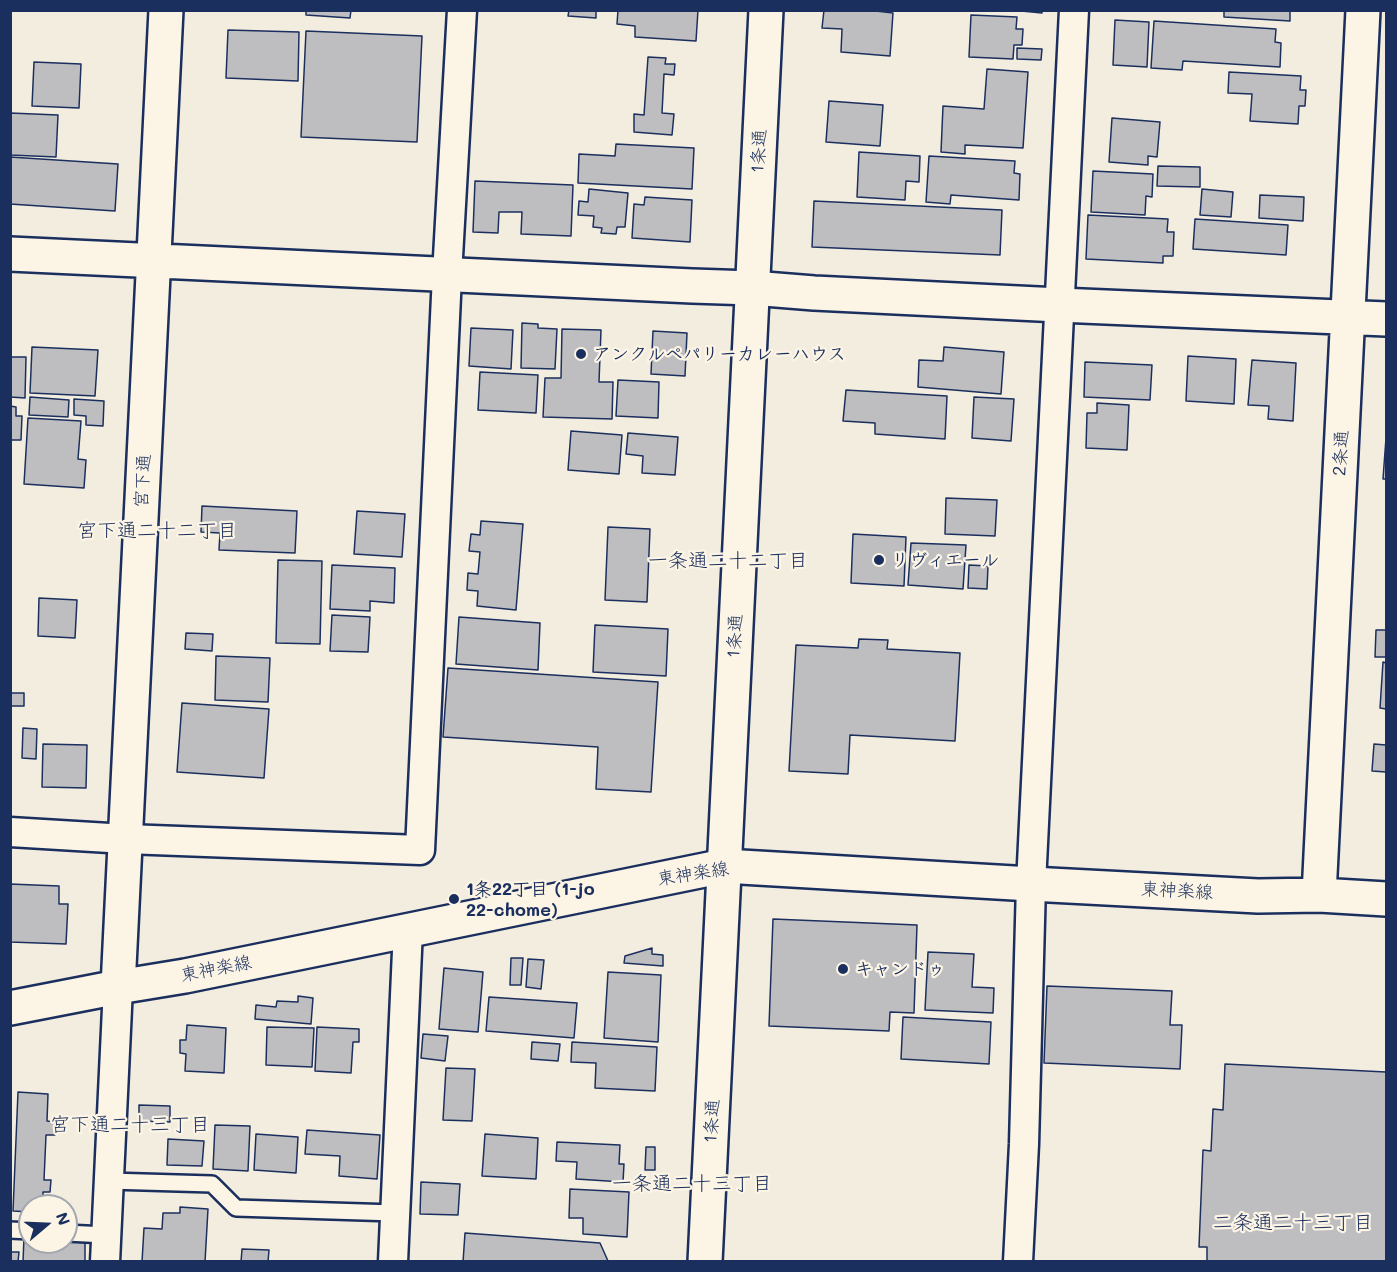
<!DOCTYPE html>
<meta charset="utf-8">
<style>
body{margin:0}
#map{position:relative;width:1397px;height:1272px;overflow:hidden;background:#f3ede0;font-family:Mali,sans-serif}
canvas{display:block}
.frame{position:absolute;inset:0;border:12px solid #1b2f5e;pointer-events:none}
.north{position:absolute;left:18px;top:1194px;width:60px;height:60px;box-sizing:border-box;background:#fcf5e5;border:2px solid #a2a6af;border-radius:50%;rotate:71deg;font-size:16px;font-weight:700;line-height:24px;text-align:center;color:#1b2f5e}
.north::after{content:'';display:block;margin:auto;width:21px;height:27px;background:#1b2f5e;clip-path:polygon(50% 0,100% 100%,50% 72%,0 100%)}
</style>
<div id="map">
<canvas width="1397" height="1272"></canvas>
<div class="frame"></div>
<div class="north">N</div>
</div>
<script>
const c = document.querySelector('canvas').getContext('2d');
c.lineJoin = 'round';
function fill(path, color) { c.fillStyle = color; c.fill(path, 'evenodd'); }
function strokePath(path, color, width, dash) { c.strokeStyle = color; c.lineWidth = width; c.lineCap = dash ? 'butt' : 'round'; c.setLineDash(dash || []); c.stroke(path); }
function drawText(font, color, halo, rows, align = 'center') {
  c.font = font + ' Mali,"Klee One",sans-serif'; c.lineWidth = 4.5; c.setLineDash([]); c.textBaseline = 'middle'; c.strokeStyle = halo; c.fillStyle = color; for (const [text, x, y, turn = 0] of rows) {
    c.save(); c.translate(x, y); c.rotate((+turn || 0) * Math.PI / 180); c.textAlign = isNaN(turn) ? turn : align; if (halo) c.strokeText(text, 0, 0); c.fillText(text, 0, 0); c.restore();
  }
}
const building = new Path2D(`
 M 306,10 L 351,10 L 350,18 L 306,15 Z
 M 569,10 L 596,10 L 596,18 L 568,16 Z
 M 618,10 L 698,10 L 696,41 L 635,37 L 635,26 L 617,24 Z
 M 824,10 L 867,10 L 893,13 L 890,56 L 841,52 L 842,29 L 822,28 Z
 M 1011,10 L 1042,10 L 1042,13 Z
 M 1224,10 L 1290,10 L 1290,21 L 1224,17 Z
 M 971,15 L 1017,17 L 1016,29 L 1023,29 L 1022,45 L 1014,45 L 1013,59 L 969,57 Z
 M 1115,20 L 1149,22 L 1147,67 L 1113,65 Z
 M 1154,21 L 1276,29 L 1275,42 L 1281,43 L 1280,67 L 1183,61 L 1182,70 L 1151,68 Z
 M 228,30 L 299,32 L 298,81 L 226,78 Z
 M 306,31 L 422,36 L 417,142 L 301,137 Z
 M 1017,48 L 1042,49 L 1041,60 L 1017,59 Z
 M 648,57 L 666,58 L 665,64 L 675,64 L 674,75 L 664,74 L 662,113 L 674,114 L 672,135 L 634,132 L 634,114 L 644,115 Z
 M 34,62 L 81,64 L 79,108 L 32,106 Z
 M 987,69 L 1028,72 L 1023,148 L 965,145 L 965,154 L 941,152 L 943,106 L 984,109 Z
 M 1229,72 L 1301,76 L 1300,90 L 1306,90 L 1305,106 L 1299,106 L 1298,124 L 1250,121 L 1252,94 L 1228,93 Z
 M 829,101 L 883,105 L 880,146 L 826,142 Z
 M 10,113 L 58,115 L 56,157 L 10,155 Z
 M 1112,118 L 1160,122 L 1157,157 L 1148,156 L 1148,165 L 1109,162 Z
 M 616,144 L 694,148 L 692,189 L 578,183 L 579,154 L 615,156 Z
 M 859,152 L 920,156 L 919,182 L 906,181 L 905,200 L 857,197 Z
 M 929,156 L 1015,161 L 1014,173 L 1020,174 L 1019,200 L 951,195 L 950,204 L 926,202 Z
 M 10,157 L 118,164 L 115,211 L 10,204 Z
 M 1158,166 L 1200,167 L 1200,187 L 1157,186 Z
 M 1093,171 L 1153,174 L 1152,197 L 1146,196 L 1145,215 L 1091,212 Z
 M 475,181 L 573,185 L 571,236 L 521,234 L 522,212 L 499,212 L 498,233 L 473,232 Z
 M 589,189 L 628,193 L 625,227 L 617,227 L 616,234 L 601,233 L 602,228 L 593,227 L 594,216 L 578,215 L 579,201 L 588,202 Z
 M 1202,189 L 1233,192 L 1231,217 L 1200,215 Z
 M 1260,195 L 1304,197 L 1303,221 L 1259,218 Z
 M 645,197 L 692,200 L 690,242 L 632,238 L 634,204 L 644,205 Z
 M 814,201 L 1002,210 L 1000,255 L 812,247 Z
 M 1088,215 L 1168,219 L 1167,232 L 1174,232 L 1173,256 L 1163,256 L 1163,263 L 1086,259 Z
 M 1195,219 L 1288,225 L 1286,255 L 1193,249 Z
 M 522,323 L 538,324 L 538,328 L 557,329 L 555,369 L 521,368 Z
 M 471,328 L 513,330 L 511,369 L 469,366 Z
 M 562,329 L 601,330 L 599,382 L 613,382 L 612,419 L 543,417 L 545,378 L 561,378 Z
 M 653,331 L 687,333 L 685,376 L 651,374 Z
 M 32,347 L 98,350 L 95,396 L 30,393 Z
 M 944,347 L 1004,352 L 1001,394 L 918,387 L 919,360 L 943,361 Z
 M 1188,356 L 1236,359 L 1234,404 L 1186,401 Z
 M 10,357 L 26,357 L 25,398 L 10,397 Z
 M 1252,360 L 1296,363 L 1293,421 L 1268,419 L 1269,406 L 1248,405 Z
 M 1085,362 L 1152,365 L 1150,400 L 1084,397 Z
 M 480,372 L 538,375 L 536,413 L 478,410 Z
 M 618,380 L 659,382 L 658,418 L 616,416 Z
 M 846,390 L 947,396 L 945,439 L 875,434 L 875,423 L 843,421 Z
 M 30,397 L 69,400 L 68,417 L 29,415 Z
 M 974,397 L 1014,399 L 1011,441 L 972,438 Z
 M 74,399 L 104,401 L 103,426 L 86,425 L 86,416 L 74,415 Z
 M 1097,403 L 1129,405 L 1127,450 L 1086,448 L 1087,413 L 1097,413 Z
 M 10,406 L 16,407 L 16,416 L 22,416 L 21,440 L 10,440 Z
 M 28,418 L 81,421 L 78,459 L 86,460 L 84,488 L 24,484 Z
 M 571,431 L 622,435 L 619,474 L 568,470 Z
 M 628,433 L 678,437 L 675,475 L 642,473 L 643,456 L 626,454 Z
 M 1386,438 L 1386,479 L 1383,479 Z
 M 946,498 L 997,500 L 995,536 L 945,534 Z
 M 202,506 L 297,511 L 295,553 L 219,550 L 220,533 L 201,532 Z
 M 357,511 L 405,514 L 402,557 L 354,554 Z
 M 481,521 L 523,524 L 516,610 L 477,606 L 478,591 L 467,590 L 468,573 L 478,574 L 480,552 L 469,551 L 471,534 L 480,535 Z
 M 608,527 L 650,529 L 647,602 L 605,600 Z
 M 853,534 L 906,537 L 904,586 L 851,583 Z
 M 911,543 L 966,545 L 963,589 L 908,585 Z
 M 278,560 L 322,561 L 320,644 L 276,643 Z
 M 332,565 L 395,568 L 394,603 L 370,601 L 370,611 L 330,609 Z
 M 969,565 L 988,566 L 987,589 L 968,588 Z
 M 39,598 L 77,600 L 75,638 L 38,636 Z
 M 332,615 L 370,617 L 368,652 L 330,651 Z
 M 459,617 L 540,623 L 538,670 L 456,664 Z
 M 595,625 L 668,629 L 666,676 L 593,672 Z
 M 1376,630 L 1386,630 L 1386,657 L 1375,657 Z
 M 186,633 L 213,634 L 212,651 L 185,649 Z
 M 859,639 L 888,640 L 887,649 L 960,653 L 955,741 L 850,735 L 848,774 L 789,771 L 796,645 L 858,648 Z
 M 216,656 L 270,658 L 268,702 L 215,700 Z
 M 1383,662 L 1386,663 L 1386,709 L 1380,708 Z
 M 448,668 L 658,682 L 651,792 L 596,789 L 598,747 L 443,737 Z
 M 10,693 L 24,693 L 24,706 L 10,706 Z
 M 182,703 L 269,709 L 264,778 L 177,772 Z
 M 23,728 L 37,729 L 36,759 L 22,758 Z
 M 43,744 L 87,745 L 86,788 L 42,787 Z
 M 1374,744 L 1386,745 L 1386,772 L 1372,771 Z
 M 10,884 L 59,886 L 59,904 L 68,904 L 66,944 L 10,942 Z
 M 773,919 L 917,925 L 914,1013 L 890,1012 L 889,1031 L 769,1026 Z
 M 652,948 L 652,954 L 663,955 L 663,966 L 624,963 L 625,956 Z
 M 928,952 L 974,954 L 972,987 L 994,988 L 993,1013 L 925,1010 Z
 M 511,958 L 523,958 L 521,985 L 510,985 Z
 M 528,959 L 544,960 L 541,989 L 526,987 Z
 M 444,968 L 483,972 L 478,1032 L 439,1029 Z
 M 608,972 L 661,975 L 658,1042 L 604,1038 Z
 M 1047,986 L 1172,991 L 1170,1025 L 1182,1025 L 1180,1069 L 1044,1063 Z
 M 298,996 L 313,998 L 311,1024 L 255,1019 L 256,1005 L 276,1007 L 277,1001 L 298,1002 Z
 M 489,997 L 577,1003 L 574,1038 L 486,1031 Z
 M 903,1017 L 991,1022 L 989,1064 L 901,1059 Z
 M 187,1025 L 226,1028 L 224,1073 L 185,1071 L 186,1054 L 180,1053 L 180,1040 L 186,1040 Z
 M 267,1027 L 314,1028 L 312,1067 L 266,1065 Z
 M 317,1027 L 359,1029 L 359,1042 L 353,1042 L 351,1073 L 315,1071 Z
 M 423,1034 L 448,1036 L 445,1061 L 421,1058 Z
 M 532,1042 L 560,1044 L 558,1061 L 531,1059 Z
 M 572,1042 L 657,1047 L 655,1091 L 595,1088 L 596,1063 L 571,1062 Z
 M 1225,1064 L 1386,1072 L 1386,1262 L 1207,1262 L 1207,1247 L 1199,1247 L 1203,1150 L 1211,1151 L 1213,1109 L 1223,1110 Z
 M 446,1068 L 475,1069 L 472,1121 L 443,1120 Z
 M 18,1092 L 48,1094 L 47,1121 L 55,1122 L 55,1135 L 46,1135 L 44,1180 L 51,1180 L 50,1192 L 43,1192 L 43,1206 L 30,1206 L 30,1212 L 13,1211 Z
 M 139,1105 L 170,1106 L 170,1122 L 139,1121 Z
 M 215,1125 L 250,1126 L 248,1171 L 213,1169 Z
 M 307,1130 L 380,1135 L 377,1179 L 339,1176 L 340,1156 L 305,1154 Z
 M 256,1134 L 298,1137 L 296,1173 L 254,1170 Z
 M 485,1134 L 538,1138 L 536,1179 L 482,1176 Z
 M 168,1139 L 204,1141 L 202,1166 L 167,1165 Z
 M 557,1142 L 620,1145 L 619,1164 L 624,1164 L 623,1182 L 576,1179 L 577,1162 L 556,1161 Z
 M 646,1147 L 655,1147 L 655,1170 L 645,1170 Z
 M 421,1182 L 460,1184 L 458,1215 L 420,1214 Z
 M 570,1189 L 629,1192 L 627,1237 L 583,1234 L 583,1218 L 569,1218 Z
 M 180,1207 L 208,1209 L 205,1262 L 142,1262 L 144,1228 L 162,1229 L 163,1213 L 180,1213 Z
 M 465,1233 L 600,1243 L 608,1261 L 463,1262 Z
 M 24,1237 L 30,1238 L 30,1242 L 66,1242 L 66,1239 L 85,1240 L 85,1262 L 23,1262 Z
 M 242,1249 L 269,1250 L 268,1262 L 241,1262 Z
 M 10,1252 L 19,1252 L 18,1262 L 10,1262 Z`);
const service = new Path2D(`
 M 109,1181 L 212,1184 L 236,1208 L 395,1213
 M 10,1230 L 30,1231
 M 66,1233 L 106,1235`);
const minor = new Path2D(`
 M 10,832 L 126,839 L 420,850 L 447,275 L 462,10
 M 105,1262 L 118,987
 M 393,1262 L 408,929
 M 1018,1262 L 1024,1144 L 1031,884 L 1074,10`);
const tertiary = new Path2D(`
 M 10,254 L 692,286 L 752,288 L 814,293 L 1059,305 L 1386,319
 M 1319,895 L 1363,10
 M 118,987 L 166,10
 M 10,1008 L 118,987 L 185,976 L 724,866 L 1031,884 L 1258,896 L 1319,895 L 1386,899`);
const secondary = new Path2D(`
 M 705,1262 L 766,10`);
const markers = [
 [581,354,6,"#1b2f5e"],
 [879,560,6,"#1b2f5e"],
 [454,899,6,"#1b2f5e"],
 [843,969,6,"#1b2f5e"]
];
const streetNames = [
 ["1条通",759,151,-87],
 ["2条通",1341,453,-87],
 ["宮下通",143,481,-87],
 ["1条通",735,636,-87],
 ["東神楽線",693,874,-9],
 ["東神楽線",1177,891,3],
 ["東神楽線",216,969,-11],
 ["1条通",712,1121,-87]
];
const poiNames = [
 ["アンクルぺパリーカレーハウス",593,354],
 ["リヴィエール",891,560],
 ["1条22丁目 (1-jo",466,889],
 ["22-chome)",466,910],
 ["キャンドゥ",855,969]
];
const neighbourhoodNames = [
 ["宮下通二十二丁目",157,531],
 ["一条通二十二丁目",728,561],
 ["宮下通二十三丁目",130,1125],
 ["一条通二十三丁目",692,1184],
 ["二条通二十三丁目",1293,1223]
];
fill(building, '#bebec0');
strokePath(building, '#1b2f5e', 1.5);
strokePath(service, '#1b2f5e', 20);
strokePath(minor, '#1b2f5e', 33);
strokePath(tertiary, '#1b2f5e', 38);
strokePath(secondary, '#1b2f5e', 38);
strokePath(service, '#fcf5e5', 15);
strokePath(minor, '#fcf5e5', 28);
strokePath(tertiary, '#fcf5e5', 33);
strokePath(secondary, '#fcf5e5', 33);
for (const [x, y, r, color] of markers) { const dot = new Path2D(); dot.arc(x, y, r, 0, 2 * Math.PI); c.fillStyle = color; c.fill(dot); strokePath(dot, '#fcf5e5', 2); }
drawText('18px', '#1b2f5e', '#fcf5e5', streetNames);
drawText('bold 18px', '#1b2f5e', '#fcf5e5', poiNames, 'left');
drawText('20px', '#1b2f5e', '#fcf5e5', neighbourhoodNames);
</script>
